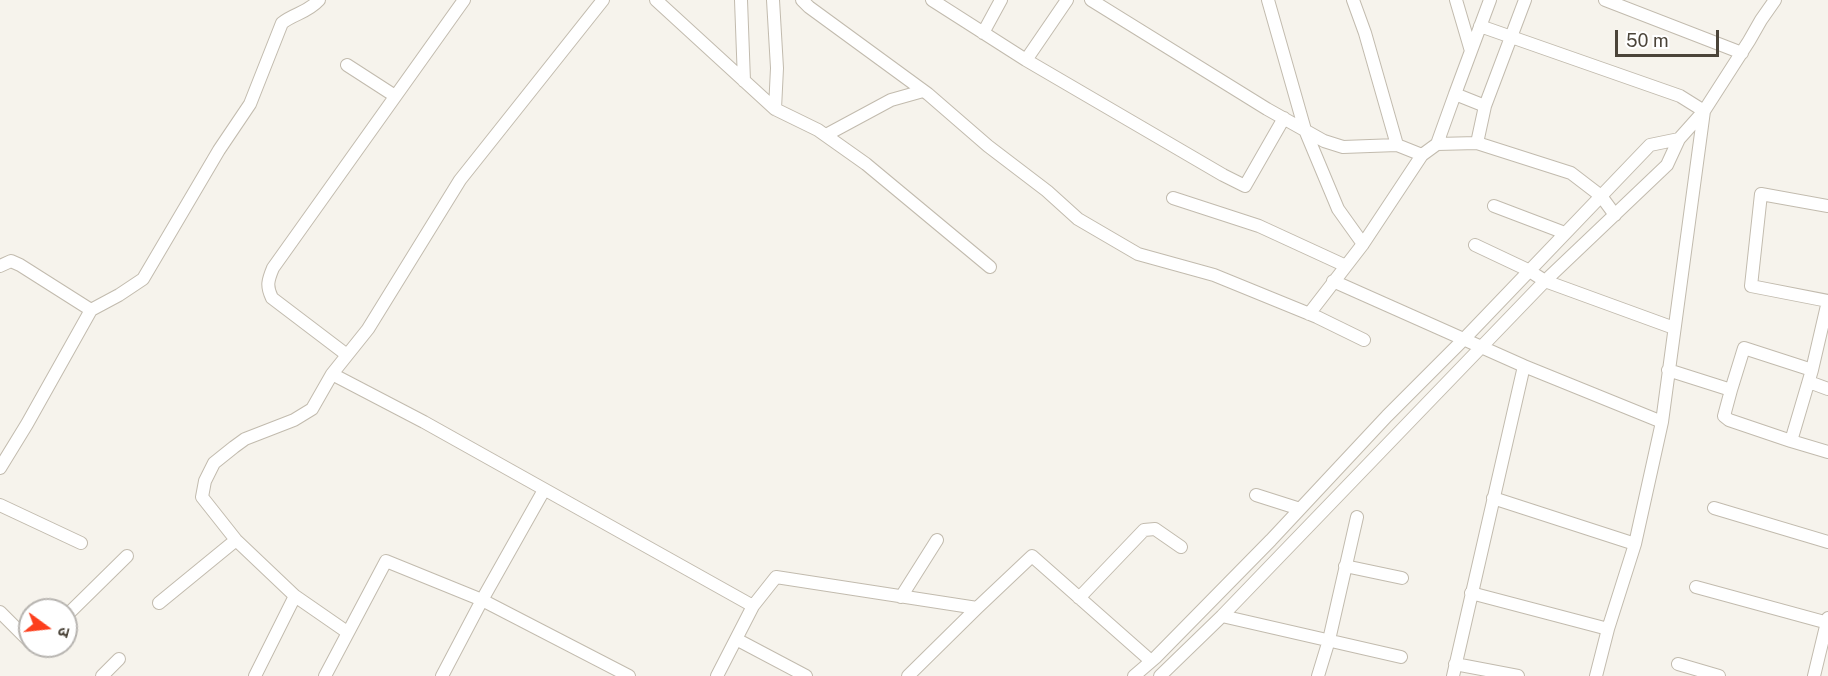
<!DOCTYPE html>
<meta charset="utf-8">
<style>
body{margin:0}
#map{position:relative;width:1828px;height:676px;overflow:hidden;background:#f6f3ec;font-family:"Public Sans","Noto Sans Devanagari",sans-serif}
canvas{display:block}
.north{position:absolute;left:18px;top:598px;width:60px;height:60px;box-sizing:border-box;background:#fff;border:2px solid #b7b4b0;border-radius:50%;rotate:105deg;font-size:16px;font-weight:700;line-height:24px;text-align:center;color:#4b4439}
.north::after{content:'';display:block;margin:auto;width:21px;height:27px;background:#fc3f1d;clip-path:polygon(50% 0,100% 100%,50% 72%,0 100%)}
.scale{position:absolute;left:1615px;top:30px;width:104px;height:27px;box-sizing:border-box;border:3px solid #4b4439;border-top:0;padding-left:8px;font-size:18px;line-height:21px;white-space:nowrap;color:#4b4439;-webkit-text-stroke:4px #fff;paint-order:stroke}
</style>
<div id="map">
<canvas width="1828" height="676"></canvas>
<div class="north">उ</div>
<div class="scale">50 m</div>
</div>
<script>
const c = document.querySelector('canvas').getContext('2d');
c.lineJoin = 'round';
function strokePath(path, color, width, dash) { c.strokeStyle = color; c.lineWidth = width; c.lineCap = dash ? 'butt' : 'round'; c.setLineDash(dash || []); c.stroke(path); }
const street = new Path2D(`
 M 656,0 L 775,109
 M 741,0 L 744,81
 M 773,0 L 777,68 L 775,109 L 818,130 L 866,164 L 990,267
 M 802,0 L 809,7 L 928,94 L 988,146 L 1047,191 L 1078,219 L 1138,254 L 1214,275 L 1317,317 L 1364,340
 M 932,0 L 1026,60 L 1223,175 L 1245,186 L 1284,118
 M 1091,0 L 1267,109 L 1324,141 L 1343,147 L 1397,145
 M 1268,0 L 1305,130 L 1338,209 L 1363,244
 M 1353,0 L 1365,33 L 1397,145 L 1422,155
 M 1456,0 L 1471,51 L 1455,94 L 1485,106
 M 1605,0 L 1742,53
 M 1480,26 L 1680,96 L 1704,111
 M 983,33 L 1001,0
 M 1471,51 L 1490,0
 M 1026,60 L 1067,0
 M 347,65 L 395,96
 M 1455,94 L 1437,144 L 1477,143 L 1571,173 L 1601,196 L 1615,215
 M 826,135 L 891,100 L 923,91
 M 1477,143 L 1485,106 L 1525,0
 M 1173,198 L 1259,226 L 1346,266
 M 1494,206 L 1565,233
 M 1828,206 L 1761,194 L 1751,286 L 1828,301
 M 1475,245 L 1528,270 L 1545,281 L 1674,328
 M 0,266 L 11,261 L 20,265 L 91,310
 M 1333,281 L 1524,366 L 1662,422
 M 1309,314 L 1363,244 L 1422,155 L 1437,144
 M 347,355 L 272,298 C 266,286 268,280 273,268 L 464,0
 M 1668,370 L 1731,390 L 1744,348 L 1812,370 L 1791,441 L 1729,420 L 1724,416 L 1731,390
 M 1812,370 L 1828,301
 M 332,374 L 424,422 L 753,606
 M 1809,382 L 1828,389
 M 1791,441 L 1828,452
 M 0,468 L 27,424 L 91,310 L 119,295 L 143,279 L 219,150 L 250,104 L 282,23 C 295,13 307,13 319,0
 M 1256,495 L 1300,509
 M 1493,498 L 1635,544
 M 0,505 L 81,543
 M 1714,508 L 1828,542
 M 1345,566 L 1402,578
 M 1696,587 L 1828,623
 M 1471,593 L 1608,629
 M 295,596 L 347,632
 M 901,597 L 937,540
 M 1079,598 L 1144,530 L 1155,529 L 1181,547
 M 159,603 L 236,540
 M 0,612 L 30,642
 M 66,616 L 127,556
 M 1222,616 L 1401,657
 M 736,639 L 806,676
 M 1455,664 L 1518,676
 M 1678,664 L 1719,676
 M 102,676 L 119,659
 M 255,676 L 295,596 L 236,540 L 202,497 L 205,481 L 214,463 L 234,447 L 245,439 L 294,420 L 312,409 L 332,374 L 368,329 L 460,180 L 603,0
 M 325,676 L 386,561 L 482,600 L 629,676
 M 442,676 L 482,600 L 544,490
 M 717,676 L 753,606 L 776,577 L 977,608
 M 908,676 L 977,608 L 1032,556 L 1151,661
 M 1134,676 L 1155,658 L 1271,540 L 1387,416 L 1464,339 L 1650,145 L 1679,139
 M 1160,676 L 1222,616 L 1545,281 L 1667,165 L 1679,139 L 1704,111 L 1749,41 L 1761,20 L 1775,0
 M 1318,676 L 1329,640 L 1357,517
 M 1453,676 L 1524,366
 M 1596,676 L 1608,629 L 1635,544 L 1662,422 L 1704,111
 M 1814,676 L 1828,618`);
strokePath(street, '#c2bbae', 14);
strokePath(street, '#fff', 12);
</script>
